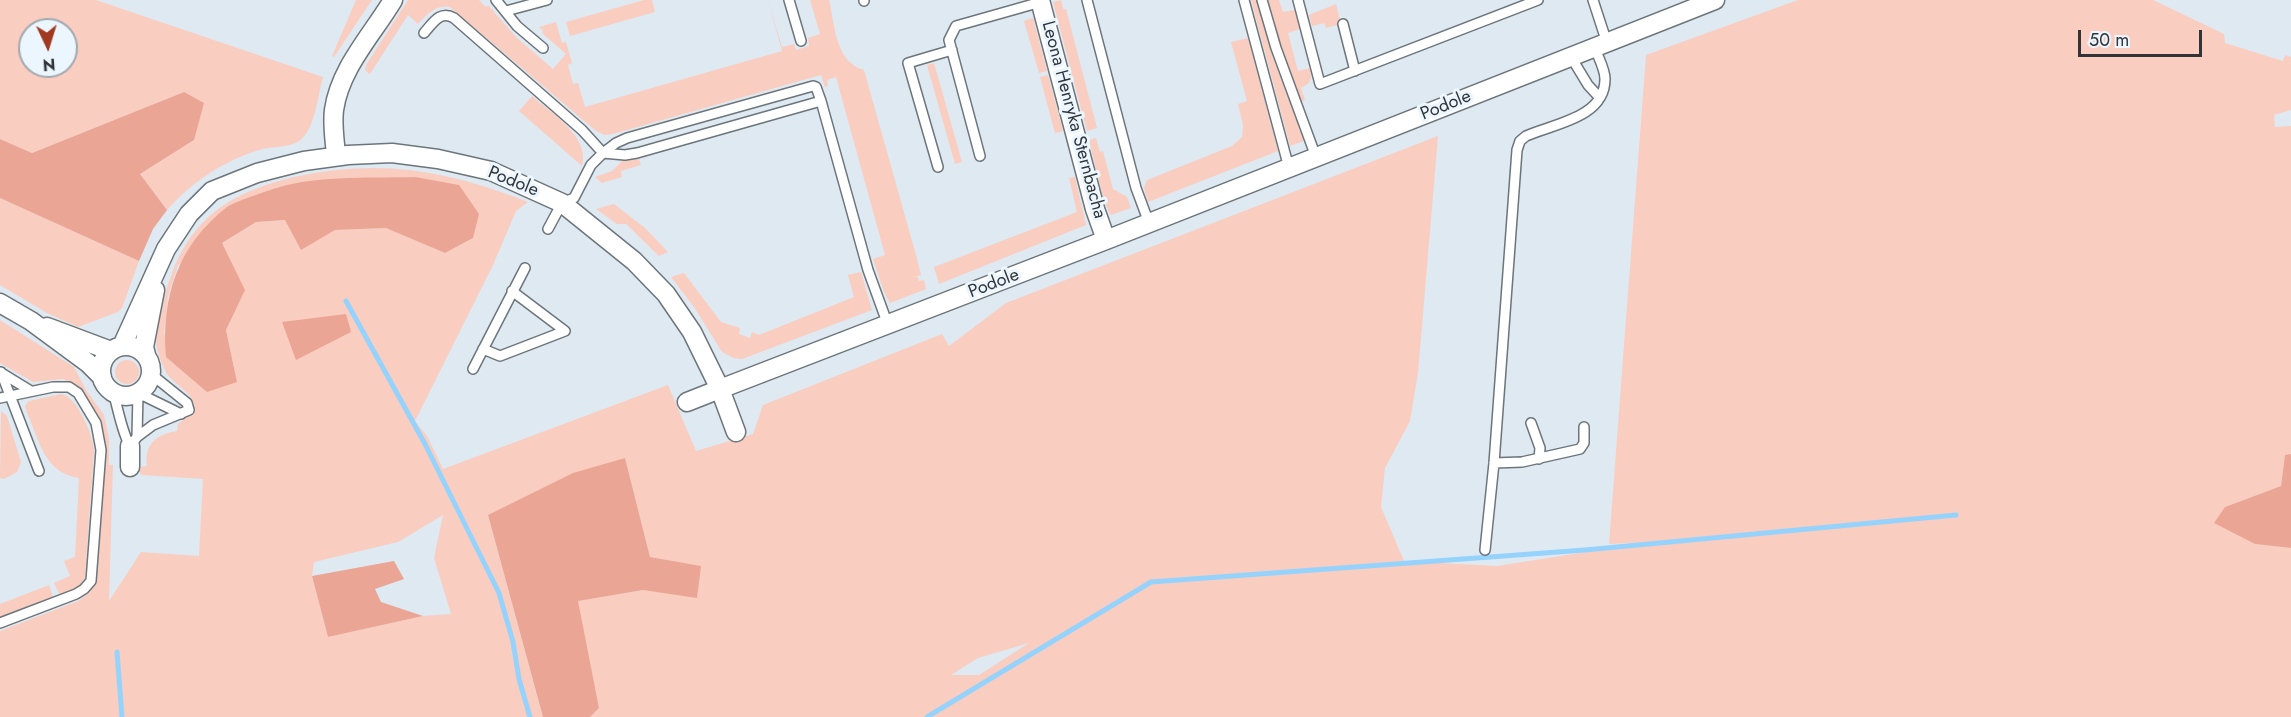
<!DOCTYPE html>
<style>
body{margin:0}
#map{position:relative;width:2291px;height:717px;overflow:hidden;background:#dfe9f1;font-family:Jost,sans-serif}
canvas{display:block}
.north{position:absolute;left:18px;top:18px;width:60px;height:60px;box-sizing:border-box;background:#ecf6fe;border:2px solid #a1a9af;border-radius:50%;rotate:176deg;font-size:16px;font-weight:700;line-height:24px;text-align:center;color:#313538}
.north::after{content:'';display:block;margin:auto;width:21px;height:27px;background:#a13820;clip-path:polygon(50% 0,100% 100%,50% 72%,0 100%)}
.scale{position:absolute;left:2078px;top:30px;width:124px;height:27px;box-sizing:border-box;border:3px solid #313538;border-top:0;padding-left:8px;font-size:18px;line-height:21px;white-space:nowrap;color:#313538;-webkit-text-stroke:4px #ecf6fe;paint-order:stroke}
</style>
<div id="map">
<canvas width="2291" height="717"></canvas>
<div class="north">N</div>
<div class="scale">50 m</div>
</div>
<script>
const c = document.querySelector('canvas').getContext('2d');
c.lineJoin = 'round';
function fill(path, color) { c.fillStyle = color; c.fill(path, 'evenodd'); }
function strokePath(path, color, width, dash) { c.strokeStyle = color; c.lineWidth = width; c.lineCap = dash ? 'butt' : 'round'; c.setLineDash(dash || []); c.stroke(path); }
function drawText(font, color, halo, rows, align = 'center') {
  c.font = font + ' Jost,sans-serif'; c.lineWidth = 6; c.setLineDash([]); c.textBaseline = 'middle'; c.strokeStyle = halo; c.fillStyle = color; for (const [text, x, y, turn = 0] of rows) {
    c.save(); c.translate(x, y); c.rotate((+turn || 0) * Math.PI / 180); c.textAlign = isNaN(turn) ? turn : align; if (halo) c.strokeText(text, 0, 0); c.fillText(text, 0, 0); c.restore();
  }
}
const green = new Path2D(`
 M 0,0 L 96,0 L 323,77 C 318,94 315,131 299,141 C 289,148 271,146 259,150 C 222,162 193,181 167,210 L 140,174 L 194,140 L 184,92 L 32,153 L 0,139 ZM 30,30 L 66,30 L 66,66 L 30,66 Z
 M 356,0 L 372,0 L 334,57 L 332,56 Z
 M 408,0 L 479,0 L 486,7 L 488,5 L 516,37 L 553,69 L 566,54 L 542,33 L 543,31 L 539,27 L 556,22 L 562,43 L 566,42 L 572,63 L 568,65 L 573,84 L 578,83 L 585,107 L 782,51 L 768,0 L 782,47 L 794,44 L 796,50 L 809,46 L 808,38 L 820,34 L 810,0 L 829,0 C 835,25 835,62 864,70 L 916,255 L 921,275 L 915,277 L 918,277 L 919,281 L 924,280 L 926,289 L 890,303 L 884,292 L 873,259 L 885,255 L 836,77 L 827,80 L 828,86 L 825,87 L 821,75 L 613,134 L 605,135 L 596,131 L 450,7 C 435,5 428,13 418,24 L 408,15 L 370,74 L 365,70 L 366,65 Z
 M 644,0 L 652,0 L 655,12 L 570,36 L 566,22 Z
 M 1061,0 L 1063,9 L 1066,9 L 1097,128 L 1087,131 L 1053,2 Z
 M 1251,0 L 1257,0 L 1274,61 L 1299,126 L 1298,127 L 1304,141 L 1290,146 Z
 M 1267,0 L 1279,0 L 1283,12 L 1295,10 L 1300,29 L 1288,33 L 1298,71 L 1310,68 L 1311,77 L 1309,83 L 1301,88 L 1305,100 L 1301,102 L 1282,54 Z
 M 1798,0 L 2153,0 L 2224,34 L 2225,43 L 2283,61 L 2285,55 L 2291,57 L 2291,110 L 2274,115 L 2275,127 L 2291,126 L 2291,454 L 2285,455 L 2281,486 L 2225,507 L 2255,544 L 2291,548 L 2291,717 L 590,717 L 599,708 L 577,601 L 643,590 L 697,597 L 700,566 L 650,557 L 625,458 L 488,515 L 543,717 L 0,717 L 0,631 L 78,601 L 89,593 L 96,581 L 105,439 L 102,429 L 77,386 L 63,379 L 33,382 L 0,363 L 0,320 L 74,367 L 86,390 L 104,415 L 109,439 L 109,465 L 113,465 L 109,601 L 141,552 L 199,556 L 203,479 L 142,475 L 136,468 L 147,466 C 144,444 157,434 177,431 L 178,424 L 189,415 L 194,404 C 189,390 176,386 167,374 C 163,368 159,356 157,349 C 153,333 166,289 172,273 C 182,246 199,221 224,205 C 270,174 355,163 409,170 C 451,175 490,187 528,202 L 516,211 L 493,265 L 415,421 L 427,436 L 443,469 L 668,385 L 696,451 L 753,434 L 763,405 L 942,334 L 949,346 L 1006,303 L 1438,136 L 1418,373 L 1410,421 L 1385,468 L 1381,507 L 1404,561 L 1497,566 L 1650,542 L 1609,544 L 1646,55 ZM 287,185 L 473,238 L 445,253 L 387,228 L 335,230 L 301,249 L 286,220 L 256,222 L 222,243 L 244,290 L 226,330 L 237,382 L 164,334 L 168,297 L 178,265 ZM 443,515 L 434,558 L 451,614 L 423,616 L 328,637 L 312,576 L 314,562 L 398,542 ZM 1029,643 L 979,675 L 951,675 L 978,658 Z
 M 1336,4 L 1341,24 L 1326,28 L 1324,23 L 1312,26 L 1309,15 Z
 M 1033,18 L 1047,71 L 1039,73 L 1024,21 Z
 M 1248,38 L 1278,151 L 1148,202 L 1144,188 L 1147,180 L 1232,146 L 1242,137 L 1243,125 L 1238,104 L 1247,101 L 1231,42 Z
 M 934,63 L 962,162 L 955,164 L 927,65 Z
 M 1048,75 L 1063,131 L 1055,133 L 1040,77 Z
 M 532,96 C 552,114 590,136 582,166 L 519,111 Z
 M 1096,138 L 1100,152 L 1103,151 L 1113,189 L 1127,197 L 1131,208 L 1111,215 C 1103,205 1093,155 1089,140 Z
 M 639,159 L 641,165 L 621,171 L 622,177 L 602,183 L 595,177 L 612,171 L 622,161 Z
 M 1075,177 L 1086,225 L 939,284 L 934,267 L 1077,212 L 1069,178 Z
 M 0,198 L 139,261 L 122,308 L 118,312 L 78,327 L 47,313 L 0,285 Z
 M 614,204 L 645,228 L 668,252 L 659,256 L 626,224 L 617,224 L 596,209 Z
 M 861,272 L 872,310 L 742,359 L 734,358 L 722,352 L 694,307 L 671,277 L 684,273 L 721,322 L 740,328 L 739,334 L 750,338 L 752,332 L 759,335 L 854,297 L 848,275 Z
 M115 372a12 12 0 1 1 24 0a12 12 0 1 1-24 0Z
 M 61,394 C 77,396 93,435 94,450 L 85,578 L 79,587 L 60,595 L 54,583 L 70,576 L 64,561 L 75,557 L 79,478 C 53,474 44,456 35,433 C 32,424 27,415 25,406 L 29,401 Z
 M 1,411 L 7,416 L 21,462 L 17,472 L 4,479 L 0,478 Z
 M 49,585 L 53,597 L 0,618 L 0,604 Z`);
const forest = new Path2D(`
 M 184,92 L 204,103 L 194,140 L 140,174 L 167,210 L 153,229 L 139,261 L 0,198 L 0,139 L 32,153 Z
 M 415,177 L 459,185 L 479,214 L 473,238 L 445,253 L 386,228 L 335,230 L 301,250 L 285,220 L 256,222 L 222,243 L 245,290 L 226,330 L 237,382 L 207,392 L 166,357 C 161,297 178,245 227,207 C 236,201 275,188 287,185 C 326,176 375,178 415,177 Z
 M 346,314 L 351,332 L 296,360 L 282,322 Z
 M 2291,454 L 2291,548 L 2255,544 L 2214,523 L 2225,507 L 2281,486 L 2285,455 Z
 M 625,458 L 650,557 L 701,566 L 697,598 L 643,590 L 578,601 L 599,708 L 590,717 L 543,717 L 488,515 L 573,473 Z
 M 394,561 L 404,579 L 375,589 L 381,602 L 423,616 L 328,637 L 312,576 Z`);
const stream = new Path2D(`
 M 346,301 L 425,444 L 499,593 L 513,642 L 519,679 L 530,717
 M 117,652 L 122,717
 M 927,717 L 1151,582 L 1585,550 L 1956,515`);
const service = new Path2D(`
 M 496,0 L 517,26 L 543,48
 M 789,0 L 801,41
 M 864,0 L 864,1
 M 1087,0 L 1136,188 L 1149,223
 M 1244,0 L 1289,168
 M 1262,0 L 1276,48 L 1316,157
 M 1298,0 L 1320,84 L 1538,0
 M 1593,0 L 1607,43
 M 506,11 L 547,0
 M 1343,24 L 1355,71
 M 424,33 C 433,23 440,10 454,18 L 582,130 L 603,153 L 591,165 L 574,198 L 562,203 L 548,229
 M 1571,57 L 1588,85 L 1599,97
 M 603,153 L 625,155 L 637,153 L 821,101 L 868,270 L 888,325
 M 603,153 L 616,143 L 627,138 L 813,86 L 816,87 L 821,101
 M 980,156 L 949,40 L 956,26 L 1041,2
 M 938,167 L 908,63 L 952,50
 M 483,349 L 500,356 L 565,331 L 512,291
 M 473,369 L 525,268
 M 0,372 L 31,391
 M 1,372 L 39,471
 M 113,392 C 118,408 122,433 130,446 L 137,437 L 138,393
 M 138,393 L 181,414
 M 0,398 L 53,387 L 69,387 L 78,393 L 96,423 L 101,450 L 91,581 L 84,589 L 76,594 L 0,623
 M 1531,423 L 1540,448 L 1539,459
 M 137,437 L 153,425 L 189,410 L 187,403 L 151,374
 M 1494,463 L 1522,462 L 1580,449 L 1584,443 L 1584,427
 M 1485,550 L 1494,463 L 1517,150 L 1520,141 L 1526,136 C 1553,124 1605,118 1605,79 C 1605,69 1598,57 1595,48`);
const minor = new Path2D(`
 M 1040,0 L 1095,209 L 1106,240
 M 336,156 C 335,141 332,125 334,110 C 340,68 372,35 393,0
 M 0,303 L 31,321 L 88,363 L 102,377
 M 47,327 L 111,351
 M 122,346 L 166,249 L 189,214 L 212,191 L 257,173 L 304,161 L 348,155 L 392,153 L 438,159 L 491,171 L 562,203 L 634,261 L 666,294 L 692,332 L 720,389 L 1106,240 L 1715,0
 M101 371a25 25 0 1 1 50 0a25 25 0 1 1-50 0Z
 M 146,355 L 144,347 L 155,290
 M 687,402 L 720,389 L 736,432
 M 130,467 L 130,446`);
const streetNames = [
 ["Podole",1446,106,-22],
 ["Leona Henryka Sternbacha",1073,120,75],
 ["Podole",513,182,22],
 ["Podole",994,284,-21]
];
fill(green, '#facdc1');
fill(forest, '#eba594');
strokePath(stream, '#95d3fd', 5);
strokePath(service, '#6c757b', 12);
strokePath(minor, '#6c757b', 21);
strokePath(service, '#fff', 9);
strokePath(minor, '#fff', 18);
drawText('18px', '#313538', '#ecf6fe', streetNames);
</script>
